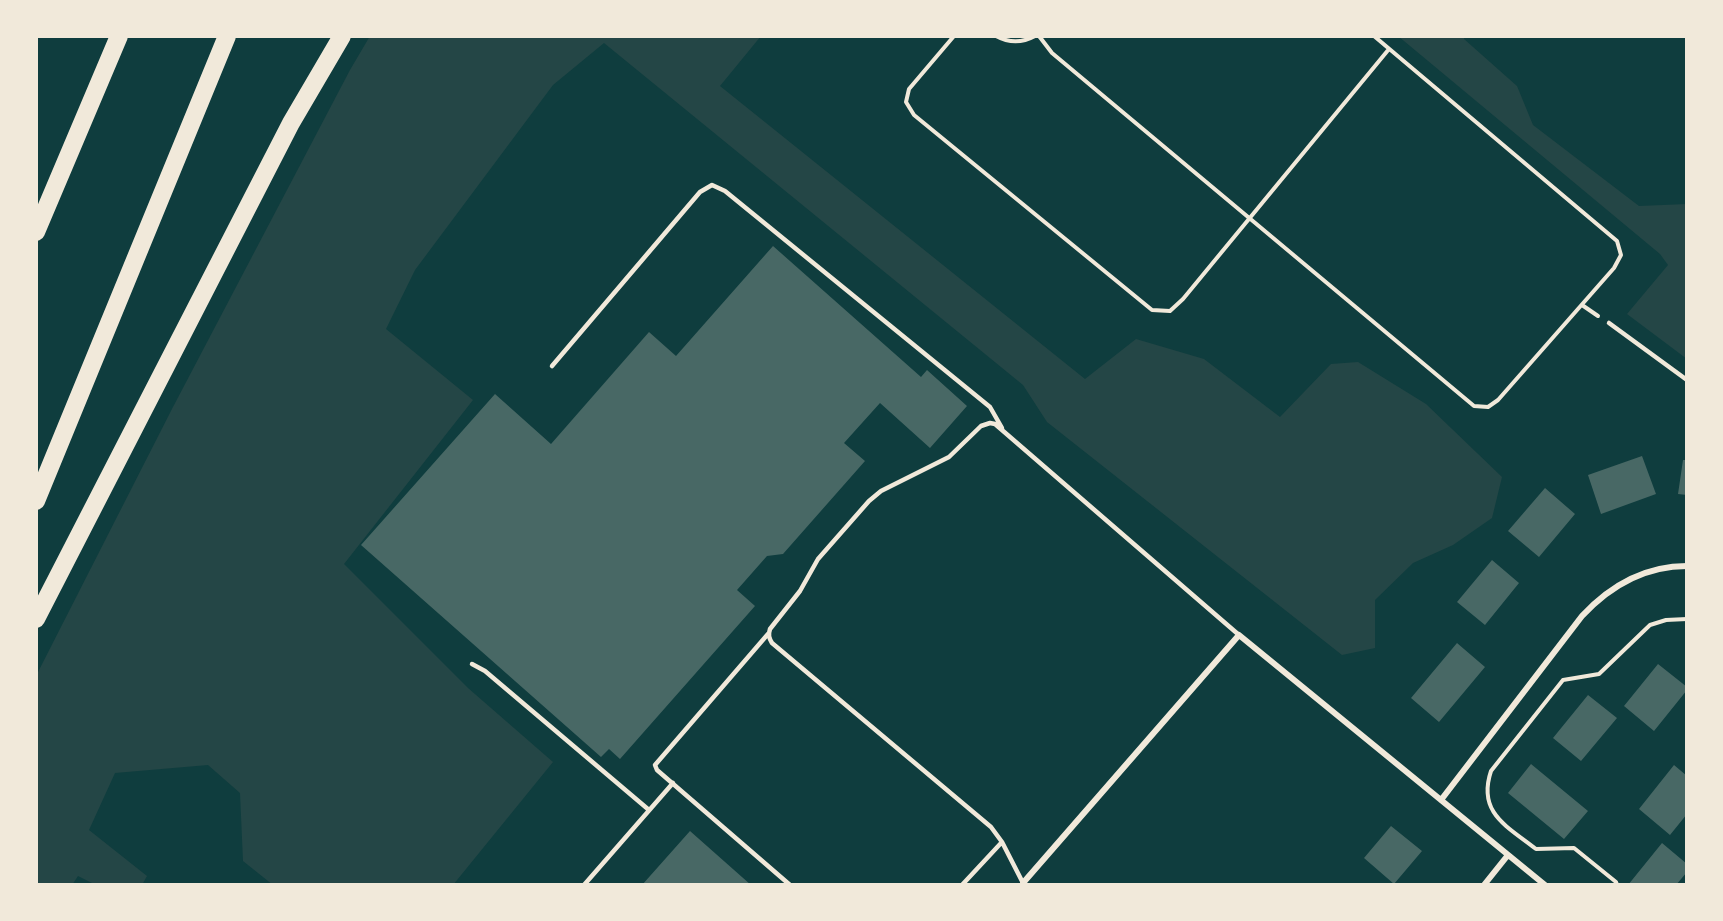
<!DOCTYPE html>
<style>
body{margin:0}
#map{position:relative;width:1723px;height:921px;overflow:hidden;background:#0f3d3e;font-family:Inter,sans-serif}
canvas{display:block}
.frame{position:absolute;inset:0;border:38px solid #f1e9da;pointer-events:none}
</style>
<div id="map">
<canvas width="1723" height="921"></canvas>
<div class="frame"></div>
</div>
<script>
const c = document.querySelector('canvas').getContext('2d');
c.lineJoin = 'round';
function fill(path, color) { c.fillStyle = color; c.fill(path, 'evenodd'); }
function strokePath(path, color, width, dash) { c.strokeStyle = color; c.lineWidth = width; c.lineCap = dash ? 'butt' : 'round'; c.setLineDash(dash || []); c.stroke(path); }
const green = new Path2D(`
 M 370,36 L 761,36 L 720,86 L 1085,379 L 1136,339 L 1204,359 L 1280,417 L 1331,364 L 1358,362 L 1426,404 L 1502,477 L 1492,518 L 1453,545 L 1413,563 L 1375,600 L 1375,648 L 1342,655 L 1047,422 L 1023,385 L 604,43 L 553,85 L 415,270 L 386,329 L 473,400 L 344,564 L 468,688 L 553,762 L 453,885 L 273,885 L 243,861 L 240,793 L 208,765 L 115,773 L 89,830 L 147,876 L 142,885 L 96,885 L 78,876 L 72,885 L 36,885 L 36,676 L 173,407 L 350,70 Z
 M 1398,36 L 1464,36 L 1464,39 L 1517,86 L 1533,125 L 1639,206 L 1687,204 L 1687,359 L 1627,314 L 1668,265 L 1660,254 Z`);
const building = new Path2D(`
 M 773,246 L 921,377 L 927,370 L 967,406 L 930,448 L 880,403 L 844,443 L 865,461 L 783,554 L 767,556 L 737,590 L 755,606 L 620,759 L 609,749 L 601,757 L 361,545 L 495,394 L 551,444 L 649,332 L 676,356 Z
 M 1642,456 L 1656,494 L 1601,514 L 1588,475 Z
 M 1683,460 L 1687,460 L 1687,495 L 1678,494 Z
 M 1545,488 L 1575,514 L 1539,557 L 1508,531 Z
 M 1492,560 L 1519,583 L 1485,625 L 1457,602 Z
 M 1457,643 L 1485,667 L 1439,722 L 1411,698 Z
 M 1658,664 L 1687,687 L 1687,690 L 1654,731 L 1624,706 Z
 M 1588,695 L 1617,718 L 1581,761 L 1553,738 Z
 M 1531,764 L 1588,811 L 1564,839 L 1508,793 Z
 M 1674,765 L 1687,776 L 1687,814 L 1670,835 L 1639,809 Z
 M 1391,826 L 1422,851 L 1394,884 L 1364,858 Z
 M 690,831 L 751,885 L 642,885 Z
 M 1662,843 L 1687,864 L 1687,872 L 1676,885 L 1628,885 Z`);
const path = new Path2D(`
 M 954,36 L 909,89 L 906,102 L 914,115 L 1152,310 L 1170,311 L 1183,299 L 1389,49
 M 996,36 C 1009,43 1022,43 1035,36
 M 1039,36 L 1052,53 L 1474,406 L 1488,407 L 1498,400 L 1614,268 L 1621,255 L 1617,241 L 1374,36
 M 1582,305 L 1598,316
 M 1617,885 L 1616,882 L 1574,848 L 1536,849 C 1507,826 1477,813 1491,771 L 1563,680 L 1599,674 L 1650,625 L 1666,620 L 1687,619`);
const service = new Path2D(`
 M 1609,323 L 1687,380
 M 552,366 L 700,192 L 712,185 L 725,191 L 990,407 L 1002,428
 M 768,634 L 655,765 L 657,770 L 790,885
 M 472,664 L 485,671 L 649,810
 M 1023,883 L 1002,842 L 991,827 L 772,643 C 769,638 768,635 770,629 L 800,591 L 818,559 L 869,501 L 881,491 L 949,457 L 981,426 L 990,423 L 995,424 L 1239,635
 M 584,885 L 673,783
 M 962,885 L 1002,842`);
const minor = new Path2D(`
 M 1441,800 L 1582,616 C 1610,586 1644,566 1687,566
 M 1023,885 L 1023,883 L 1239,635 L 1545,885
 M 1484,885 L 1508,855`);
const motorway = new Path2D(`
 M 36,232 L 119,36
 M 36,501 L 227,36
 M 36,619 L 291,123 L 342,36`);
fill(green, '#244646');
fill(building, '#486865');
strokePath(path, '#f1e9da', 4);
strokePath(service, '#f1e9da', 4.5);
strokePath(minor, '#f1e9da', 6);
strokePath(motorway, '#f1e9da', 18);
</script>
